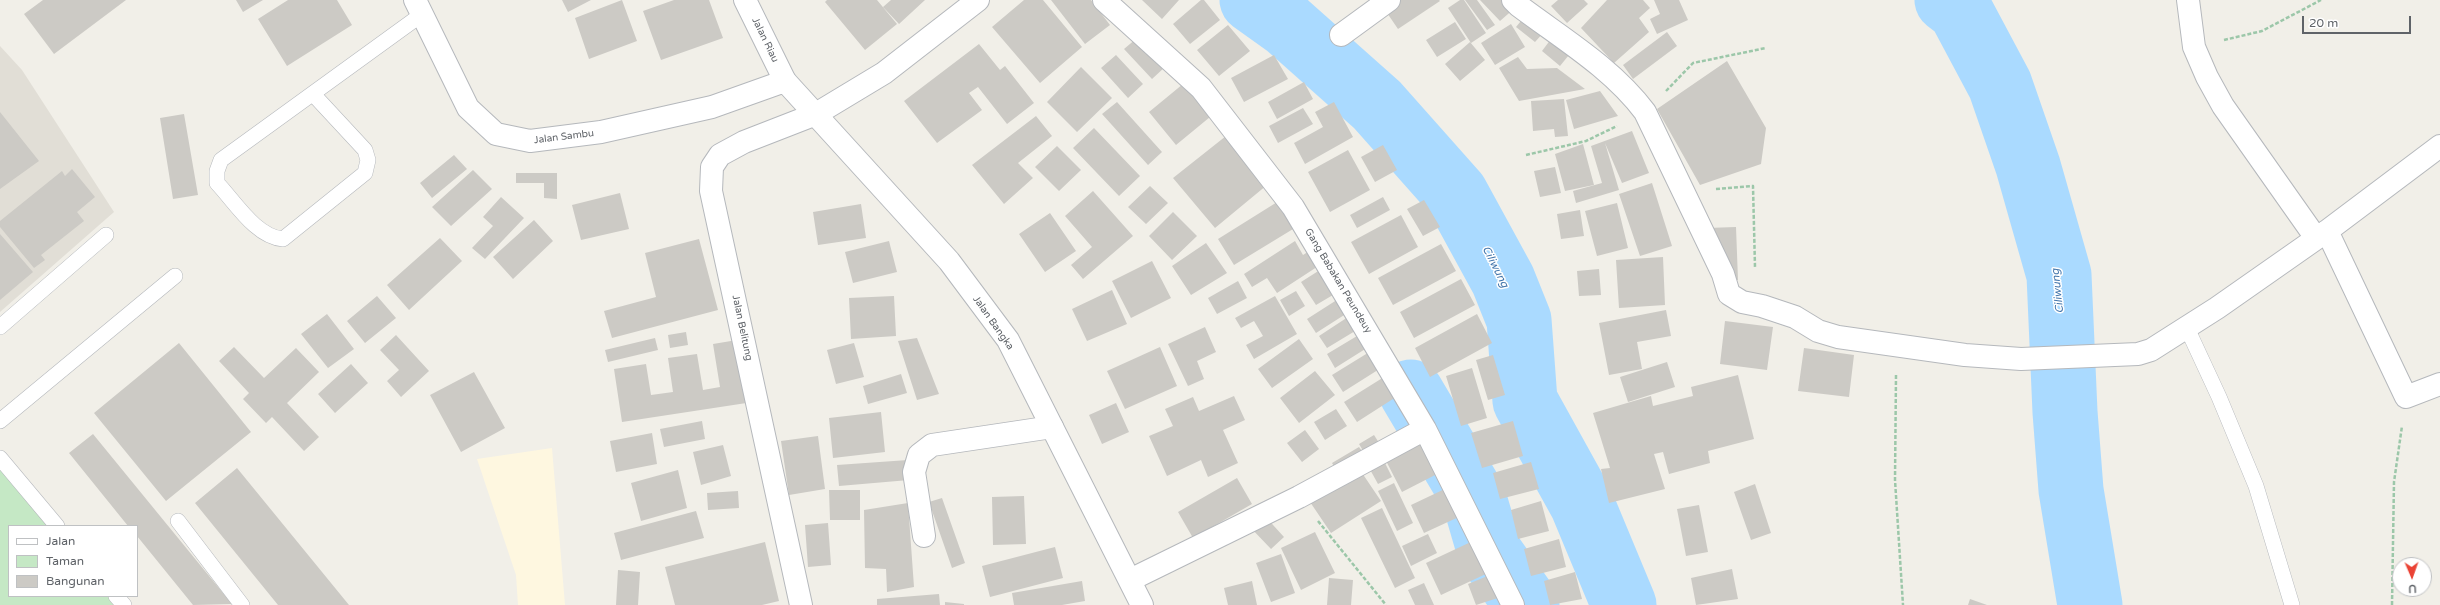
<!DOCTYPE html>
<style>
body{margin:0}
#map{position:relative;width:2440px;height:605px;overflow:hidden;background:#f1efe8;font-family:"Varela Round",sans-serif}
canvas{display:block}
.legend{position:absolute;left:8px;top:525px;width:130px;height:72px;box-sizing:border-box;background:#fff;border:1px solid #bfc1c3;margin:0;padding:5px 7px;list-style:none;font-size:12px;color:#5f6368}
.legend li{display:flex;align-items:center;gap:8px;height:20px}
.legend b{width:20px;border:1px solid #bfc1c3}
.north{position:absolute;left:2392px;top:557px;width:40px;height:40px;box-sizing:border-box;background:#fff;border:1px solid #bfc1c3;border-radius:50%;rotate:178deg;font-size:11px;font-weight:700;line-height:16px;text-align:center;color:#5f6368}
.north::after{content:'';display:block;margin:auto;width:14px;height:18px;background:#ea4335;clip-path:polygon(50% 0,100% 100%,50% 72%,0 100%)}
.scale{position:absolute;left:2302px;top:16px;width:109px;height:18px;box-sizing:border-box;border:2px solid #5f6368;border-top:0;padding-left:5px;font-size:12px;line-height:14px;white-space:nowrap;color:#5f6368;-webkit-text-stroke:3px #fff;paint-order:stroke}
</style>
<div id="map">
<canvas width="2440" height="605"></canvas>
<ul class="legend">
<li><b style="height:5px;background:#fff"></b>Jalan</li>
<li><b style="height:11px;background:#c5e8c5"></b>Taman</li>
<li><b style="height:11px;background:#cccac5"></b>Bangunan</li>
</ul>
<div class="north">U</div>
<div class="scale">20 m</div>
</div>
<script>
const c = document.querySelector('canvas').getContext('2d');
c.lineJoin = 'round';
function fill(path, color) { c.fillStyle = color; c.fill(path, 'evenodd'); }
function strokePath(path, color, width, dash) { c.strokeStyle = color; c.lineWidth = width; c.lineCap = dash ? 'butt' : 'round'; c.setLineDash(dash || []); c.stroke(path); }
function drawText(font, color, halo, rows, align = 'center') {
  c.font = font + ' "Varela Round",sans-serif'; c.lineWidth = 3; c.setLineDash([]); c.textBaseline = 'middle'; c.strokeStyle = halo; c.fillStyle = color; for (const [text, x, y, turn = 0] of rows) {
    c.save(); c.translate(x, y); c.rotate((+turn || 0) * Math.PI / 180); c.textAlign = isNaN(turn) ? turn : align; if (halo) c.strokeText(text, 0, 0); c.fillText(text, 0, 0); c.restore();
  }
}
const commercial = new Path2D(`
 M 552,448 L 565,605 L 518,605 L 516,575 L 477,459 Z`);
const education = new Path2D(`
 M 0,46 L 22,70 L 114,212 L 0,312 Z`);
const green = new Path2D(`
 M 0,458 L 57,526 L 9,526 L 9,596 L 116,596 L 124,605 L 0,605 Z`);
const river = new Path2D(`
 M 1252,0 L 1287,25 L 1377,105 L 1456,194 L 1503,280 L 1519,320 L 1525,401 L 1582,504 L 1624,605
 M 1947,0 L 1960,10 L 2000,85 L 2028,166 L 2059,275 L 2065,412 L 2071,490 L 2090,605
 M 1411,392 L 1474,498 L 1490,553 L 1527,605`);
const building = new Path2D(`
 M 43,0 L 126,0 L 54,54 L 24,14 Z
 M 236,0 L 263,0 L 243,12 Z
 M 288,0 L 337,0 L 352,25 L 287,66 L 258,19 Z
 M 562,0 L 591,0 L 568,12 Z
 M 622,0 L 637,41 L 589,59 L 575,18 Z
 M 674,0 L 709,0 L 723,38 L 661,60 L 643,11 Z
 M 827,0 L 877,0 L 897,24 L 865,50 L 825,2 Z
 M 891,0 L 925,0 L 899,24 L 883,7 Z
 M 1024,0 L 1043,0 L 1082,47 L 1040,83 L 992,27 Z
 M 1051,0 L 1091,0 L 1110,25 L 1085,44 Z
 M 1142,0 L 1179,0 L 1162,19 Z
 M 1201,0 L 1204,0 L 1220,20 L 1190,44 L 1173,24 Z
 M 1393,0 L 1439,0 L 1440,1 L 1398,29 L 1383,7 Z
 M 1460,0 L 1464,0 L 1486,33 L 1471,43 L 1448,8 Z
 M 1465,0 L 1477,0 L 1495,25 L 1487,30 Z
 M 1480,0 L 1509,0 L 1516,7 L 1500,21 Z
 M 1558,0 L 1584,0 L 1588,4 L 1567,23 L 1551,6 Z
 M 1607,0 L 1643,0 L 1650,8 L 1639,18 L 1649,32 L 1614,63 L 1581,28 Z
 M 1654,0 L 1679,0 L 1688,20 L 1657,34 L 1650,19 L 1660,14 Z
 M 1525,16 L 1545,31 L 1535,42 L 1516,27 Z
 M 1455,22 L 1466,39 L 1437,57 L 1426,40 Z
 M 1511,24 L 1525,47 L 1495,65 L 1481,43 Z
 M 1228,25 L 1250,51 L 1219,76 L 1197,50 Z
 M 1667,32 L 1677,46 L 1633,79 L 1623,65 Z
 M 1554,35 L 1573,50 L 1560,66 L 1542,51 Z
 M 1137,38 L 1165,67 L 1152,79 L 1124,49 Z
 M 1470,42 L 1485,60 L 1460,81 L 1445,64 Z
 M 979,44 L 1000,70 L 1005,66 L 1034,103 L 1007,124 L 978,87 L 969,93 L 982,110 L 937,143 L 904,101 Z
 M 1116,55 L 1143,84 L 1128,98 L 1101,68 Z
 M 1274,55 L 1288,79 L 1244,102 L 1231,78 Z
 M 1518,57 L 1527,69 L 1557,68 L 1585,89 L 1519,101 L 1499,68 Z
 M 1727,61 L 1766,128 L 1761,164 L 1700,185 L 1657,109 Z
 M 1081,67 L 1112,98 L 1077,132 L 1047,102 Z
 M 1304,82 L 1313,99 L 1277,119 L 1268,102 Z
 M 1183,84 L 1210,117 L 1176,145 L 1149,112 Z
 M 1600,91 L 1618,116 L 1574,129 L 1566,100 Z
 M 1564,99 L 1568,136 L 1555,137 L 1554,129 L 1533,131 L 1531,101 Z
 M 1117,102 L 1162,152 L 1148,165 L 1102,114 Z
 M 1334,102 L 1353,137 L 1305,164 L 1294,143 L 1323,127 L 1315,112 Z
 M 1303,108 L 1313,124 L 1278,143 L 1269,126 Z
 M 0,112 L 39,161 L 0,189 Z
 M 184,114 L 198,195 L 173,199 L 160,118 Z
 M 1036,116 L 1052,136 L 1018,163 L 1033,178 L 1004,204 L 972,165 Z
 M 1094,128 L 1140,176 L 1119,196 L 1073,148 Z
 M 1632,131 L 1649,173 L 1622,183 L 1605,143 L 1619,190 L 1576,203 L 1573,191 L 1602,183 L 1591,146 Z
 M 1226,136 L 1267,185 L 1215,228 L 1173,178 Z
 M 1583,144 L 1594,185 L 1565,191 L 1555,154 Z
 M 1383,145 L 1397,170 L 1375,182 L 1361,157 Z
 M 1057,146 L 1081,170 L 1059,191 L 1035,167 Z
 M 1348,150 L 1370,190 L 1330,212 L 1308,172 Z
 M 454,155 L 467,169 L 432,198 L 420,183 Z
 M 1555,167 L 1561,193 L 1540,197 L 1534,171 Z
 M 72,169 L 95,197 L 77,212 L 84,221 L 41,255 L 45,260 L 34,268 L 0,227 L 0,221 L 62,171 L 65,176 Z
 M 473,170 L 492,189 L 451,226 L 432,207 Z
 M 516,173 L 557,173 L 557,199 L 544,198 L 544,183 L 516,183 Z
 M 1652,183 L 1672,246 L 1640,256 L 1619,194 Z
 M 1150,186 L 1168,203 L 1146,224 L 1128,207 Z
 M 1093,191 L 1133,236 L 1083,279 L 1071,265 L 1092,247 L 1065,216 Z
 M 620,193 L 629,229 L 581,240 L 572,205 Z
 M 501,197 L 524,218 L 485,259 L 472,248 L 493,226 L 483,217 Z
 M 1383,197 L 1390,210 L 1357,228 L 1350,215 Z
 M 1282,199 L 1298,226 L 1234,265 L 1218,239 Z
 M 1424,200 L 1440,227 L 1423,236 L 1407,209 Z
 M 1617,203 L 1628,248 L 1597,256 L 1585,211 Z
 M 861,204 L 866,238 L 818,245 L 813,212 Z
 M 1580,210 L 1584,236 L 1561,239 L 1557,214 Z
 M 1173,212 L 1197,236 L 1172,260 L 1149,236 Z
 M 1050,213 L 1076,251 L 1045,272 L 1019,234 Z
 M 1401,215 L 1418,247 L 1369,274 L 1351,242 Z
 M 534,220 L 553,241 L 513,279 L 493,257 Z
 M 1736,227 L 1738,280 L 1727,280 L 1707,228 Z
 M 0,234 L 33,272 L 0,300 Z
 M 440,238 L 462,261 L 409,310 L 387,285 Z
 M 699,239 L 718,310 L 612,338 L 604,311 L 656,297 L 645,253 Z
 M 889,241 L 897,272 L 853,283 L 845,252 Z
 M 1295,241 L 1303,255 L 1314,248 L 1323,263 L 1277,293 L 1267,278 L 1252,287 L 1244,274 Z
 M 1206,243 L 1227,273 L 1191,295 L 1172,266 Z
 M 1441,244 L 1456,271 L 1393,305 L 1378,278 Z
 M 1663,257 L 1665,305 L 1619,308 L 1616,260 Z
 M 1152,261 L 1171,298 L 1131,318 L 1112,281 Z
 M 1323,268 L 1338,292 L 1316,305 L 1301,282 Z
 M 1599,269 L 1601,295 L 1579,296 L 1577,271 Z
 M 1461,279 L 1475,305 L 1414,338 L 1400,312 Z
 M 1238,281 L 1247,298 L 1217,314 L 1208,298 Z
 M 1112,290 L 1127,324 L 1087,341 L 1072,309 Z
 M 1296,291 L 1305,306 L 1289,316 L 1280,300 Z
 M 377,296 L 396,318 L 365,343 L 347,321 Z
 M 894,296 L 896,336 L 851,339 L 849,298 Z
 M 1275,296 L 1297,334 L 1254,359 L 1246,345 L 1263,336 L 1254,321 L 1241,328 L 1235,318 Z
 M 1343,296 L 1352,310 L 1316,333 L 1307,319 Z
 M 1666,310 L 1671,336 L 1637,342 L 1642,369 L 1609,375 L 1599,323 Z
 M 327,314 L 354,349 L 328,368 L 301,334 Z
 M 1477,314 L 1492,343 L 1430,377 L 1415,348 Z
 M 1351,315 L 1360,328 L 1327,348 L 1319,336 Z
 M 1725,321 L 1773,327 L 1767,370 L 1720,364 Z
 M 1205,327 L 1216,352 L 1197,361 L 1204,379 L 1188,386 L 1168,344 Z
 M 686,332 L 688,345 L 670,348 L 668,335 Z
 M 1362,333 L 1370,346 L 1335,368 L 1327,354 Z
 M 396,335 L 429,371 L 401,397 L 387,381 L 399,370 L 380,350 Z
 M 655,338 L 658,350 L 608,362 L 605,350 Z
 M 917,338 L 939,394 L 917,400 L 898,341 Z
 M 743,339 L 753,402 L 622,422 L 614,369 L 646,364 L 651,395 L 673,392 L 668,358 L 697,354 L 703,390 L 720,387 L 713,344 Z
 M 1299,339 L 1313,359 L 1272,388 L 1258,369 Z
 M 179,343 L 251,432 L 166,501 L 94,413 Z
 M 854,343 L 864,377 L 836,384 L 827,350 Z
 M 234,347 L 264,378 L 296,348 L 319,372 L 287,403 L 319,437 L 304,451 L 272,417 L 266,423 L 243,399 L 249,393 L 219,361 Z
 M 1160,347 L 1177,386 L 1125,409 L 1107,371 Z
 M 1804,348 L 1854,355 L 1849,397 L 1798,391 Z
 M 1371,351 L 1381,368 L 1343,392 L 1332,375 Z
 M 1493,355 L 1505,395 L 1488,400 L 1476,360 Z
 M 1667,362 L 1675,387 L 1628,402 L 1620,377 Z
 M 351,364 L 368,383 L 335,413 L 318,394 Z
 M 1472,368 L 1487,418 L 1461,426 L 1446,376 Z
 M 1315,371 L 1335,395 L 1299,423 L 1280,398 Z
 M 474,372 L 505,428 L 461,452 L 430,395 Z
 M 901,374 L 907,393 L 868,404 L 863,386 Z
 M 1738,375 L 1754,439 L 1708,451 L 1710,463 L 1669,474 L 1663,452 L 1654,454 L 1665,489 L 1609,503 L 1601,469 L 1610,468 L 1593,413 L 1651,396 L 1653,406 L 1693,396 L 1691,387 Z
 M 1384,377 L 1396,397 L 1357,422 L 1344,402 Z
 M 1234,396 L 1245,420 L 1223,430 L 1238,463 L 1208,477 L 1201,460 L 1167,476 L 1149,436 L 1173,426 L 1165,409 L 1193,397 L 1199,411 Z
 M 1116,403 L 1129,432 L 1102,444 L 1089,415 Z
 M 1336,409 L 1347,426 L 1325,440 L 1314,422 Z
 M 881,412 L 885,452 L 833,458 L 829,418 Z
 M 702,421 L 705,439 L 664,447 L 660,429 Z
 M 1513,421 L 1523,456 L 1482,468 L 1471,433 Z
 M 1305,430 L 1319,449 L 1302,462 L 1287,443 Z
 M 652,433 L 657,464 L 616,472 L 610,441 Z
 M 93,434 L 232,604 L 193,605 L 137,536 L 137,526 L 128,526 L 69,453 Z
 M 1419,434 L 1439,473 L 1402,492 L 1382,453 Z
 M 1374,435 L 1383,449 L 1368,459 L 1359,444 Z
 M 818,436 L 825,489 L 789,495 L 781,441 Z
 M 723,445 L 731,476 L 701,485 L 693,452 Z
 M 1359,447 L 1365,455 L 1338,473 L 1332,463 Z
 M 1382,457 L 1392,477 L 1378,484 L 1367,464 Z
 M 908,460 L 909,480 L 839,486 L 837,465 Z
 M 1531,462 L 1539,489 L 1500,499 L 1493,473 Z
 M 1358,467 L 1381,501 L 1331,533 L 1308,499 Z
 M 237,468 L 349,605 L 278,605 L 195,503 Z
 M 678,470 L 687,508 L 641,521 L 631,483 Z
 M 1237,478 L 1252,504 L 1193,538 L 1178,512 Z
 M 1394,483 L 1413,523 L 1397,531 L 1378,491 Z
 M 1755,484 L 1771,533 L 1751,540 L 1734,492 Z
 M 1449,487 L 1463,515 L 1424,533 L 1411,505 Z
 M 829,490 L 860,490 L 860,520 L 830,520 Z
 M 738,491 L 739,508 L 708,510 L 707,493 Z
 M 1024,496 L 1026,544 L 993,545 L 992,497 Z
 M 942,498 L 965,563 L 952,568 L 929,502 Z
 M 1541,501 L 1549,531 L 1518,539 L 1511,510 Z
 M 908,503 L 914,587 L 887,592 L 886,569 L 865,568 L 864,510 Z
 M 1699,505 L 1708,552 L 1686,556 L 1677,509 Z
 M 1382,508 L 1415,578 L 1395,588 L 1361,518 Z
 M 696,511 L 704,538 L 621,560 L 614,533 Z
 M 1263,514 L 1284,537 L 1271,549 L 1249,526 Z
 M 828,523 L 831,565 L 808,567 L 805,525 Z
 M 1315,532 L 1335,573 L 1301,590 L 1281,548 Z
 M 1428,534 L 1437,553 L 1411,566 L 1402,546 Z
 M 1559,539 L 1566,567 L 1531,576 L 1524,549 Z
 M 1475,540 L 1490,572 L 1441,595 L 1426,563 Z
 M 765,542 L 779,601 L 762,605 L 675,605 L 665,567 Z
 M 1055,547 L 1063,578 L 990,597 L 982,566 Z
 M 1281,554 L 1295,593 L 1271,602 L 1256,563 Z
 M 1732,569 L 1738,599 L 1696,605 L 1691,578 Z
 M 618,570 L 640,572 L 638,605 L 616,605 Z
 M 1575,572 L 1582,599 L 1550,605 L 1544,581 Z
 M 1495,573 L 1504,596 L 1476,605 L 1468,584 Z
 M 1329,578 L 1353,580 L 1351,605 L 1327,605 Z
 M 1082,581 L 1085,601 L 1062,605 L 1014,605 L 1012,593 Z
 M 1252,581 L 1257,605 L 1228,605 L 1224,588 Z
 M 1424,583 L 1434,605 L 1415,605 L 1408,590 Z
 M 939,594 L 940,605 L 877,605 L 877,599 Z
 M 1970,599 L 1987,605 L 1968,605 Z
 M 945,602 L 964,604 L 964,605 L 945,605 Z`);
const path = new Path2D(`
 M 2224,40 L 2262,31 L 2321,0
 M 1666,91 L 1693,63 L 1766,48
 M 1526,155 L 1586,141 L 1617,126
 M 1716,189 L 1753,186 L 1755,267
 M 1896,375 L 1895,480 L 1903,605
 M 1318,521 L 1386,605
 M 2392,605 L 2394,482 L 2402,426`);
const service = new Path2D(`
 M 313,94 L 365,150 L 368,160 L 365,173 L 283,239 C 256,237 235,202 217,183 L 217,171 L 221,160 L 421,15
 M 0,327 L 106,235
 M 2187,328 L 2219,397 L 2256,486 L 2292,605
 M 0,421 L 175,276
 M 0,458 L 57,526
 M 178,521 L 242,605
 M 116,596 L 124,605`);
const minor = new Path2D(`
 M 745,0 L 785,81
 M 1104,0 L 1201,88 L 1293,207 L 1425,429 L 1513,605
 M 1513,0 L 1519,6 C 1563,39 1612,68 1645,112 L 1723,274 L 1729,294 L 1742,302 L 1762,306 L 1795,317 L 1818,331 L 1838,337 L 1965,355 L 2021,359 L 2138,354 L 2151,350 L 2217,308 L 2327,231 L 2440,146
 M 2188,0 L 2194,47 L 2207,77 L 2223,106 L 2316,238
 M 1341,35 L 1389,0
 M 2327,231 L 2406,397 L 2440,384
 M 924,536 L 914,472 L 919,455 L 932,445 L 1052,427
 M 1130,580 L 1299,497 L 1425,429
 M 801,605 L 711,191 L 712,167 L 720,155 L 744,142 L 816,114 L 884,73 L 978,0`);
const tertiary = new Path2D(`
 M 415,0 L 468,108 L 496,134 L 530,141 L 601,132 L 712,107 L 785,81 L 949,261 L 1008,340 L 1142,605`);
const streetNames = [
 ["Jalan Riau",765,40,64],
 ["Jalan Sambu",564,137,-7],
 ["Gang Babakan Peundeuy",1338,281,59],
 ["Jalan Bangka",993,323,55],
 ["Jalan Belitung",742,328,78]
];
const waterNames = [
 ["Ciliwung",1495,267,63],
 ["Ciliwung",2058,291,-96]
];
fill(commercial, '#fef7e0');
fill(education, '#e1ded6');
fill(green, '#c5e8c5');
strokePath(river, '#aadaff', 65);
fill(building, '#cccac5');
strokePath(service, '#b5b8bc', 16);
strokePath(minor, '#b5b8bc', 24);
strokePath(tertiary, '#b5b8bc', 24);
strokePath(path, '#9cc7a9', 2.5, [4, 2]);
strokePath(service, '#fff', 15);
strokePath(minor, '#fff', 22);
strokePath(tertiary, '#fff', 22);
drawText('10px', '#5f6368', '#fff', streetNames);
drawText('italic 11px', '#4174aa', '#fff', waterNames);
</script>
